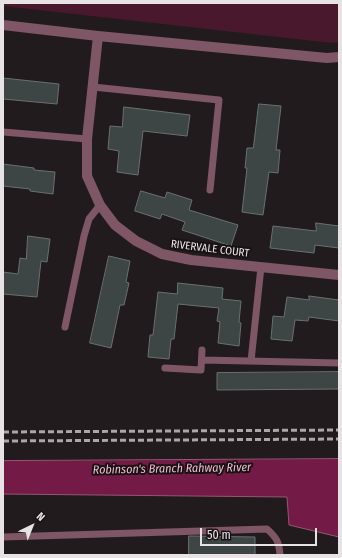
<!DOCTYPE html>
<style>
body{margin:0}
#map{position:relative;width:342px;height:558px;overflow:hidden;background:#221b1d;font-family:"Fira Sans Condensed",sans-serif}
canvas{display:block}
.frame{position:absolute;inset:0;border:4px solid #e7e2e3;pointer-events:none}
.north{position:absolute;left:12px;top:506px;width:40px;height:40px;-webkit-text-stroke:3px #191214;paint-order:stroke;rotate:43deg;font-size:11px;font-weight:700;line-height:16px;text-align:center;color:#e7e2e3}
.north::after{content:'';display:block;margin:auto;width:14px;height:18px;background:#e7e2e3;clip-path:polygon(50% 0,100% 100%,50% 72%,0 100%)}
.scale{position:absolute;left:200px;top:528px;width:117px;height:18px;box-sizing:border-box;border:2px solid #e7e2e3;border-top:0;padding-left:5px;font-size:12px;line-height:14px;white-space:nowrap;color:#e7e2e3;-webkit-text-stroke:3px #191214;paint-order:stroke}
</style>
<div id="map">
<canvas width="342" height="558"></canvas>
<div class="frame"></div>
<div class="north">N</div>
<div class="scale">50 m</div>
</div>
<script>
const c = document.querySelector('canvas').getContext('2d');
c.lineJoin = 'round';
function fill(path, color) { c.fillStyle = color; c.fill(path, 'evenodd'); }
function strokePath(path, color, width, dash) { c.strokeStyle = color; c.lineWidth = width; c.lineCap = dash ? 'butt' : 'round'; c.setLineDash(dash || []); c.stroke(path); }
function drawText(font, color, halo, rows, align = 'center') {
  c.font = font + ' "Fira Sans Condensed",sans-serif'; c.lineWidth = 4; c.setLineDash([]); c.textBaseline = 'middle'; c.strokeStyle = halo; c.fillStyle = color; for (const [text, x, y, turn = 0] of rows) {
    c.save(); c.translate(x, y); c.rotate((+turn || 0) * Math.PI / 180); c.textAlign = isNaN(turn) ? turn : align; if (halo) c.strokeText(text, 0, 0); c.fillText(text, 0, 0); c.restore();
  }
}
const green = new Path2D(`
 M 3,3 L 339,3 L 339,42 L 332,43 L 3,6 Z`);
const water = new Path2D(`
 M 339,459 L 339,537 L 289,525 L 287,497 L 3,494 L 3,461 Z`);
const building = new Path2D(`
 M 3,78 L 59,84 L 57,104 L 3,99 Z
 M 259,104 L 281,106 L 276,150 L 280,150 L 278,173 L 269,172 L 263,215 L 242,212 L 247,168 L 245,168 L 247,148 L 253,148 Z
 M 124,107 L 190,115 L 187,136 L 143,131 L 138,175 L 117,172 L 119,151 L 108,149 L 110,126 L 122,127 Z
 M 3,164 L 34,168 L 34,170 L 55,172 L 53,194 L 30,191 L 30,189 L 3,186 Z
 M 141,191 L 165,198 L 167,192 L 192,200 L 189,210 L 238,225 L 231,246 L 182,230 L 185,222 L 162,214 L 160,219 L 135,211 Z
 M 316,223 L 339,226 L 339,248 L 315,245 L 314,253 L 270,248 L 273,226 L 316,231 Z
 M 28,236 L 50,239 L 47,262 L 41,261 L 37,297 L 3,294 L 3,272 L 18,274 L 20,258 L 26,259 Z
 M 109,256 L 130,261 L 126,282 L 129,283 L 124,305 L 120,305 L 111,348 L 90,343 Z
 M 178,283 L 223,288 L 222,299 L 241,301 L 239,322 L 241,323 L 239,346 L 218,343 L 220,322 L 217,321 L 219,308 L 178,304 L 174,339 L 171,339 L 169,359 L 148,357 L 150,335 L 153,335 L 158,292 L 177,294 Z
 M 309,296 L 339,300 L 339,321 L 309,317 L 308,321 L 295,320 L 292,341 L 271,339 L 273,316 L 284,317 L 287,297 L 309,300 Z
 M 339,372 L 339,389 L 217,390 L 217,373 Z
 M 189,536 L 255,537 L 255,555 L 189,555 Z`);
const service = new Path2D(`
 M 93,87 L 219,100 L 210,190
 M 3,132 L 87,139
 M 65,327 L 84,236 L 89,219 L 100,205
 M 202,360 L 339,363
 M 251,361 L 261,267
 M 165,368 L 201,370 L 202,350
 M 3,537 L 267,529 C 277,538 279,542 280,555`);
const minor = new Path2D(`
 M 3,25 L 98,36 L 327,58 L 339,57
 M 98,36 L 87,139 L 87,176 L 100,205 L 115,225 L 136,241 L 162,254 L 191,260 L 339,275`);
const rail = new Path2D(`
 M 3,432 L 339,430
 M 3,441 L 339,439`);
const streetNames = [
 ["RIVERVALE COURT",210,249,7]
];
const waterNames = [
 ["Robinson's Branch Rahway River",172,469,-1]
];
fill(green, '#49182d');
fill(water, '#741a46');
strokePath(water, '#965675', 1);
fill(building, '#3d4644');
strokePath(building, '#687170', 1);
strokePath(service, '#7f5665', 7);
strokePath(minor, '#7f5665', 10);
strokePath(rail, '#aca6a8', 3, [6, 3]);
drawText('11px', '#e7e2e3', '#191214', streetNames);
drawText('italic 12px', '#f0bdcf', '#191214', waterNames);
</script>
